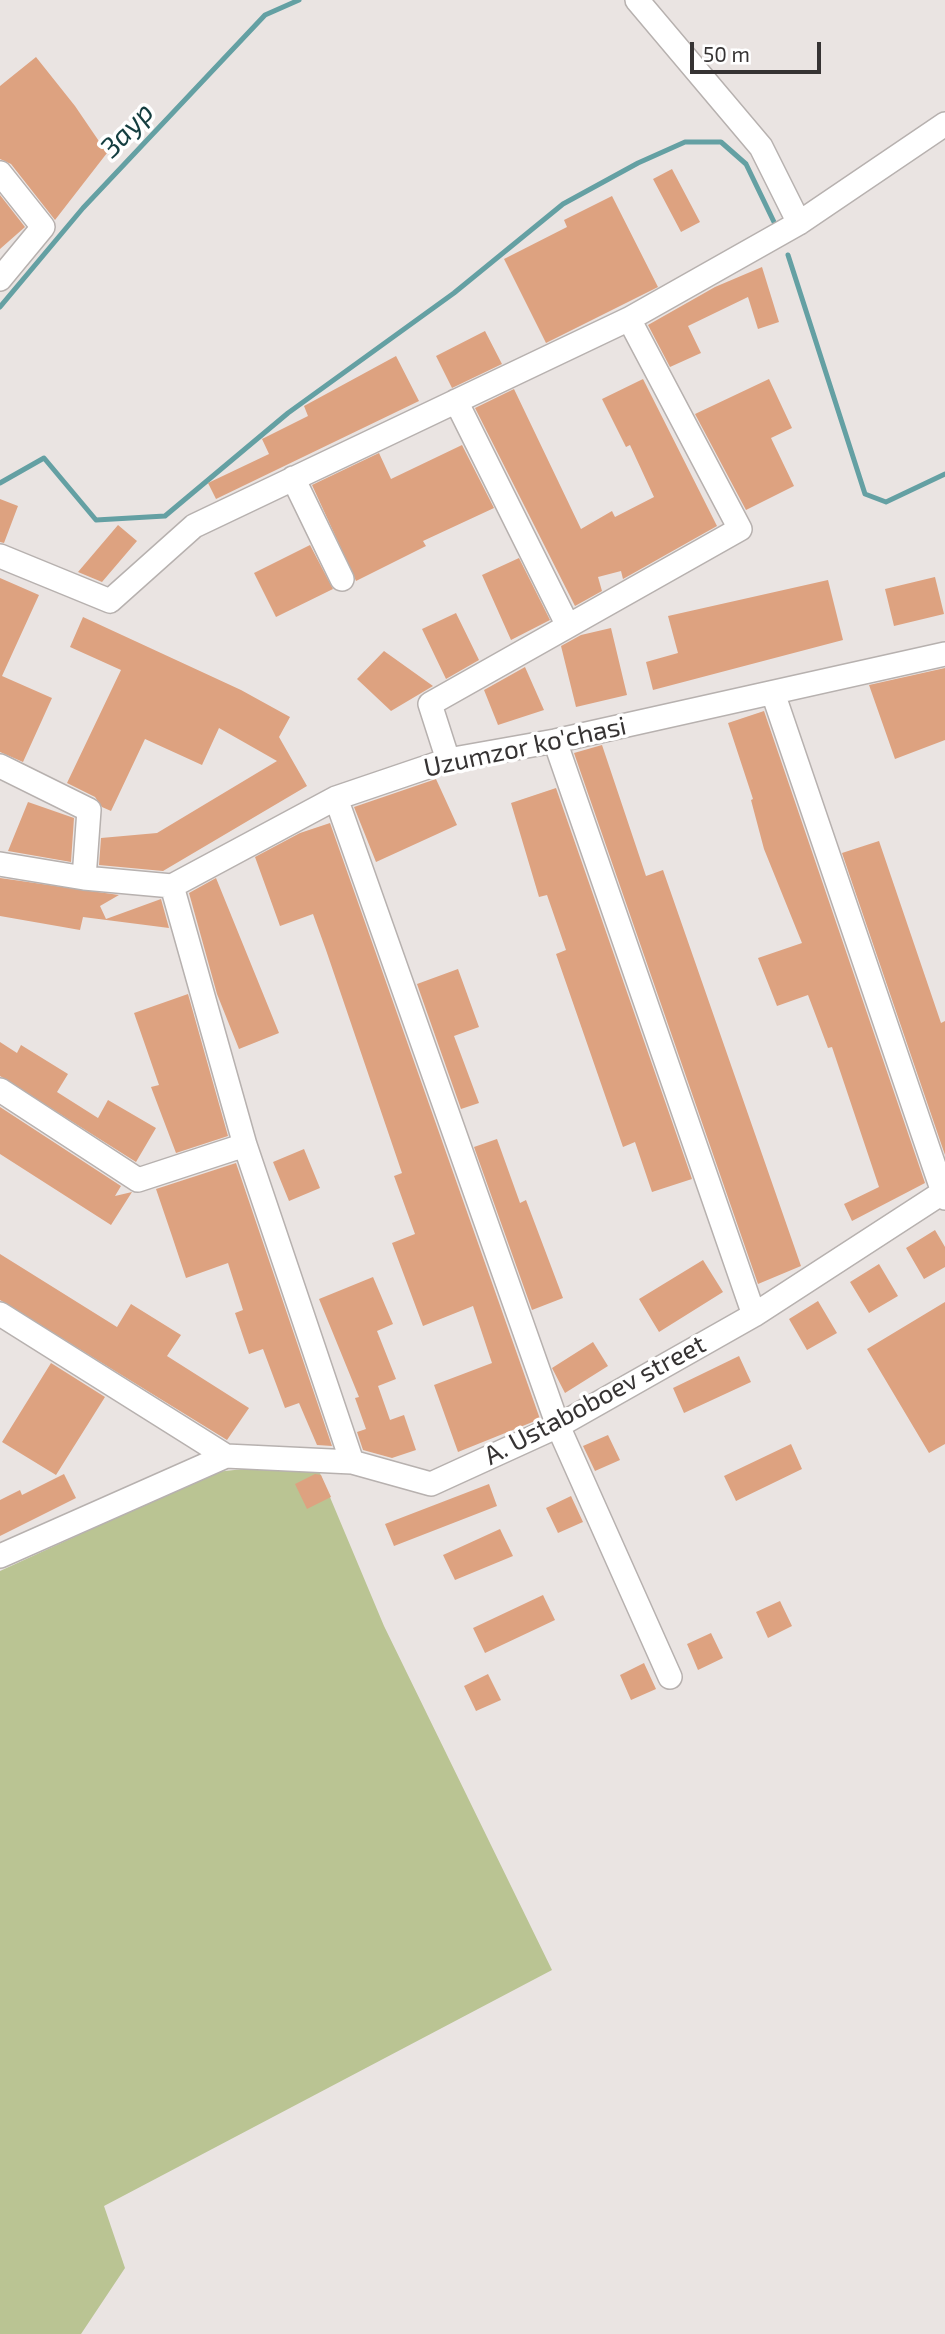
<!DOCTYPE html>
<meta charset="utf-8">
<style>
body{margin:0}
#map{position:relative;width:945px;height:2334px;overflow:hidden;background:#eae4e2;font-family:"Exo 2",sans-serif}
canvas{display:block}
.scale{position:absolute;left:690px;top:42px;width:131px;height:32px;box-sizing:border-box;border:4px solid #363333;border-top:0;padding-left:9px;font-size:21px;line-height:24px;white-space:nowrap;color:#363333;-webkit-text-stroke:5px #fff;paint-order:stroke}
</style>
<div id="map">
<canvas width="945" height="2334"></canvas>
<div class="scale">50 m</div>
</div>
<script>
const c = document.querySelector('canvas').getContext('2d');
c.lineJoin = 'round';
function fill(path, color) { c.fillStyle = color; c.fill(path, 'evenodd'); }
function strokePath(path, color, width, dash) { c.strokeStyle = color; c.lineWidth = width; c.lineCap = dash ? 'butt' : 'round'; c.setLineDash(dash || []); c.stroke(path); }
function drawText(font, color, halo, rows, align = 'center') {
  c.font = font + ' "Exo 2",sans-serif'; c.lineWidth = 7; c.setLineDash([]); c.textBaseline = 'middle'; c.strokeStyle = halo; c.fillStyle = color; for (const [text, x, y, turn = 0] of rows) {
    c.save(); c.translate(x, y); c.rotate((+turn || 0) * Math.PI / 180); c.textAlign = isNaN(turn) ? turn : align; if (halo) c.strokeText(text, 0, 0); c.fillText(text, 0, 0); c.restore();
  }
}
const green = new Path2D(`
 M 271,1466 L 319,1471 L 384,1626 L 552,1970 L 104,2206 L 125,2268 L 81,2334 L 0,2334 L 0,1571 L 216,1472 Z`);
const stream = new Path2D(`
 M 788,255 L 865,494 L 886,502 L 945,474
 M 0,307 L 83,208 L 265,15 L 299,0
 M 0,483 L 44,458 L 96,520 L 165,516 L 288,413 L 454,293 L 563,204 L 638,163 L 685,142 L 721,142 L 746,164 L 774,222`);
const building = new Path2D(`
 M 36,57 L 75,106 L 107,153 L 55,220 L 11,164 L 0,159 L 0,86 Z
 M 672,169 L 700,222 L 681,232 L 653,179 Z
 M 0,195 L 25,227 L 0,249 Z
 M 612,196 L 658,287 L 546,343 L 504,259 L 567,227 L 564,220 Z
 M 762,267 L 779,322 L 758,329 L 748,297 L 688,326 L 701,353 L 670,367 L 648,325 L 715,287 Z
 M 485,331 L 502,364 L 452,388 L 436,356 Z
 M 396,356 L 419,401 L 216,499 L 208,483 L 269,454 L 262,439 L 308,416 L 304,406 Z
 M 643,379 L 717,526 L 623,579 L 621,571 L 598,577 L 602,591 L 575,606 L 475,408 L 514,389 L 581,529 L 612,511 L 615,517 L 654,497 L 630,445 L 626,447 L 602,399 Z
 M 769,379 L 792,428 L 771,438 L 794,486 L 746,510 L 695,414 Z
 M 462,445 L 494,508 L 423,541 L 426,546 L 356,581 L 312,485 L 379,453 L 391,479 Z
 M 0,499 L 18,506 L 4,543 L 0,542 Z
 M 118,525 L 137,541 L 102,582 L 78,572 Z
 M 310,545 L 333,589 L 276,617 L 254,573 Z
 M 519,558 L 550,620 L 511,640 L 482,575 Z
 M 935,577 L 944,614 L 894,626 L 885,589 Z
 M 0,578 L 39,595 L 2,676 L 52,698 L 23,762 L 0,752 Z
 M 828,580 L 843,640 L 653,690 L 646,662 L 678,653 L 668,616 Z
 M 456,613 L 479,660 L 446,679 L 422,629 Z
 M 83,617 L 241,690 L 290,717 L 279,737 L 307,786 L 163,871 L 99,865 L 101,838 L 157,833 L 277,761 L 219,728 L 202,765 L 145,739 L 111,811 L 102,807 L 95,797 L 67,783 L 121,670 L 70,647 Z
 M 611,628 L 627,695 L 576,707 L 561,646 L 581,635 Z
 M 384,651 L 433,686 L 391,711 L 357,679 Z
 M 525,667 L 544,710 L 498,725 L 484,690 Z
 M 945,668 L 945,740 L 895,759 L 869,685 Z
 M 764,711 L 925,1183 L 852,1221 L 844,1204 L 879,1187 L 832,1047 L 828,1048 L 808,995 L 777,1006 L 758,958 L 802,943 L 764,849 L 751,800 L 753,799 L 728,723 Z
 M 602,745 L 646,876 L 663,870 L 801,1266 L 758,1284 L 574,753 Z
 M 436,779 L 457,825 L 376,862 L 354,807 Z
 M 556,788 L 692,1179 L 652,1192 L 635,1142 L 623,1147 L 556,954 L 566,950 L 547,895 L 539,897 L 511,803 Z
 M 28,802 L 74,818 L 71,862 L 8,851 Z
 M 330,823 L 540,1419 L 458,1452 L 434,1385 L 492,1363 L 473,1306 L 423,1326 L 392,1243 L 415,1234 L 394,1176 L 402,1173 L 326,950 L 313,914 L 280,926 L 255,857 L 300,833 Z
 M 879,841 L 941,1023 L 945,1021 L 945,1155 L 842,853 Z
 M 0,878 L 119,895 L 100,906 L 106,919 L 161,899 L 169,928 L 83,917 L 80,930 L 0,916 Z
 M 216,878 L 279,1033 L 239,1049 L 217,994 L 189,893 Z
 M 458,969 L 479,1027 L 454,1036 L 479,1103 L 461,1109 L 417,984 Z
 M 188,994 L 228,1136 L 176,1153 L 151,1087 L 159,1085 L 134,1013 Z
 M 0,1042 L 17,1053 L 21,1045 L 68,1074 L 57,1092 L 98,1118 L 108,1100 L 156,1128 L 136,1162 L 0,1076 Z
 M 0,1107 L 121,1186 L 115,1196 L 132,1192 L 111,1225 L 0,1154 Z
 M 497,1139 L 520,1203 L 526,1200 L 563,1298 L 532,1310 L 474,1147 Z
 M 304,1149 L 320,1188 L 289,1201 L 273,1162 Z
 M 236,1163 L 332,1446 L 317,1445 L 299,1403 L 285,1408 L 263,1349 L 249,1354 L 235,1313 L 243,1310 L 228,1263 L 186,1278 L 172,1236 L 156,1189 Z
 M 935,1230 L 945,1247 L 945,1267 L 924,1279 L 906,1248 Z
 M 0,1254 L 117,1327 L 131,1304 L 181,1335 L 167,1356 L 249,1408 L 227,1440 L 0,1300 Z
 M 703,1260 L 723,1292 L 659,1332 L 639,1299 Z
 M 879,1264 L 898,1296 L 869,1313 L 850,1282 Z
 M 373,1277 L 393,1324 L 377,1331 L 396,1379 L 378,1386 L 390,1420 L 404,1415 L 416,1450 L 392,1458 L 363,1450 L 357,1432 L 366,1429 L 355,1398 L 359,1397 L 319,1299 Z
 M 818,1301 L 837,1333 L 807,1350 L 789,1319 Z
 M 945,1302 L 945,1444 L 929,1453 L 867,1349 Z
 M 593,1342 L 608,1366 L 565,1393 L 552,1368 Z
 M 739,1356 L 751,1382 L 684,1413 L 673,1388 Z
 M 51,1363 L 105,1397 L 56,1475 L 2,1442 Z
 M 608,1435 L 620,1460 L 595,1471 L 583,1446 Z
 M 791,1444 L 802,1469 L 736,1501 L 724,1476 Z
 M 64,1474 L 76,1498 L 0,1536 L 0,1500 L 20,1490 L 22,1495 Z
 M 315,1474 L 321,1475 L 331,1497 L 307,1509 L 295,1484 Z
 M 489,1484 L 497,1506 L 394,1546 L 385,1524 Z
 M 571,1496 L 583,1522 L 558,1533 L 546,1508 Z
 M 500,1529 L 513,1556 L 455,1580 L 443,1555 Z
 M 543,1595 L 555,1620 L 485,1653 L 473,1628 Z
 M 780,1601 L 792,1626 L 768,1638 L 756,1612 Z
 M 711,1633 L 723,1658 L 698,1670 L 687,1644 Z
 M 644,1663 L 656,1689 L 631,1700 L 620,1675 Z
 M 488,1674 L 501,1700 L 476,1711 L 464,1686 Z`);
const minor = new Path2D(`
 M 637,0 L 761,147 L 799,223
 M 0,173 L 43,227 L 0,279
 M 456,401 L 568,626
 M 293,478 L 342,579
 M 0,556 L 110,601 L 194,526 L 629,319 L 799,223 L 945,124
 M 773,693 L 945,1198
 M 555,741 L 754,1315
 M 448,760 L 430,704 L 740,529 L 629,319
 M 0,766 L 89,810 L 84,878
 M 336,798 L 558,1426 L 670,1677
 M 0,864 L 84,878 L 172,886 L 336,798 L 448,760 L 555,741 L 945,654
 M 172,886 L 245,1145 L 352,1462
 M 0,1090 L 138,1180 L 245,1145
 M 0,1314 L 226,1456 L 352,1462 L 431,1484 L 558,1426 L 754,1315 L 945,1191
 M 0,1556 L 226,1456`);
const streetNames = [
 ["Uzumzor ko'chasi",525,747,-12],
 ["A. Ustaboboev street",595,1400,-28]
];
const waterNames = [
 ["Заур",127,130,-47]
];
fill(green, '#bac493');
strokePath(stream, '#64a0a3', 5);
fill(building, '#dda280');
strokePath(minor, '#b7b1af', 26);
strokePath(minor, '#fff', 23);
drawText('26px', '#363333', '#fff', streetNames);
drawText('italic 28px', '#133d3f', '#fff', waterNames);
</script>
